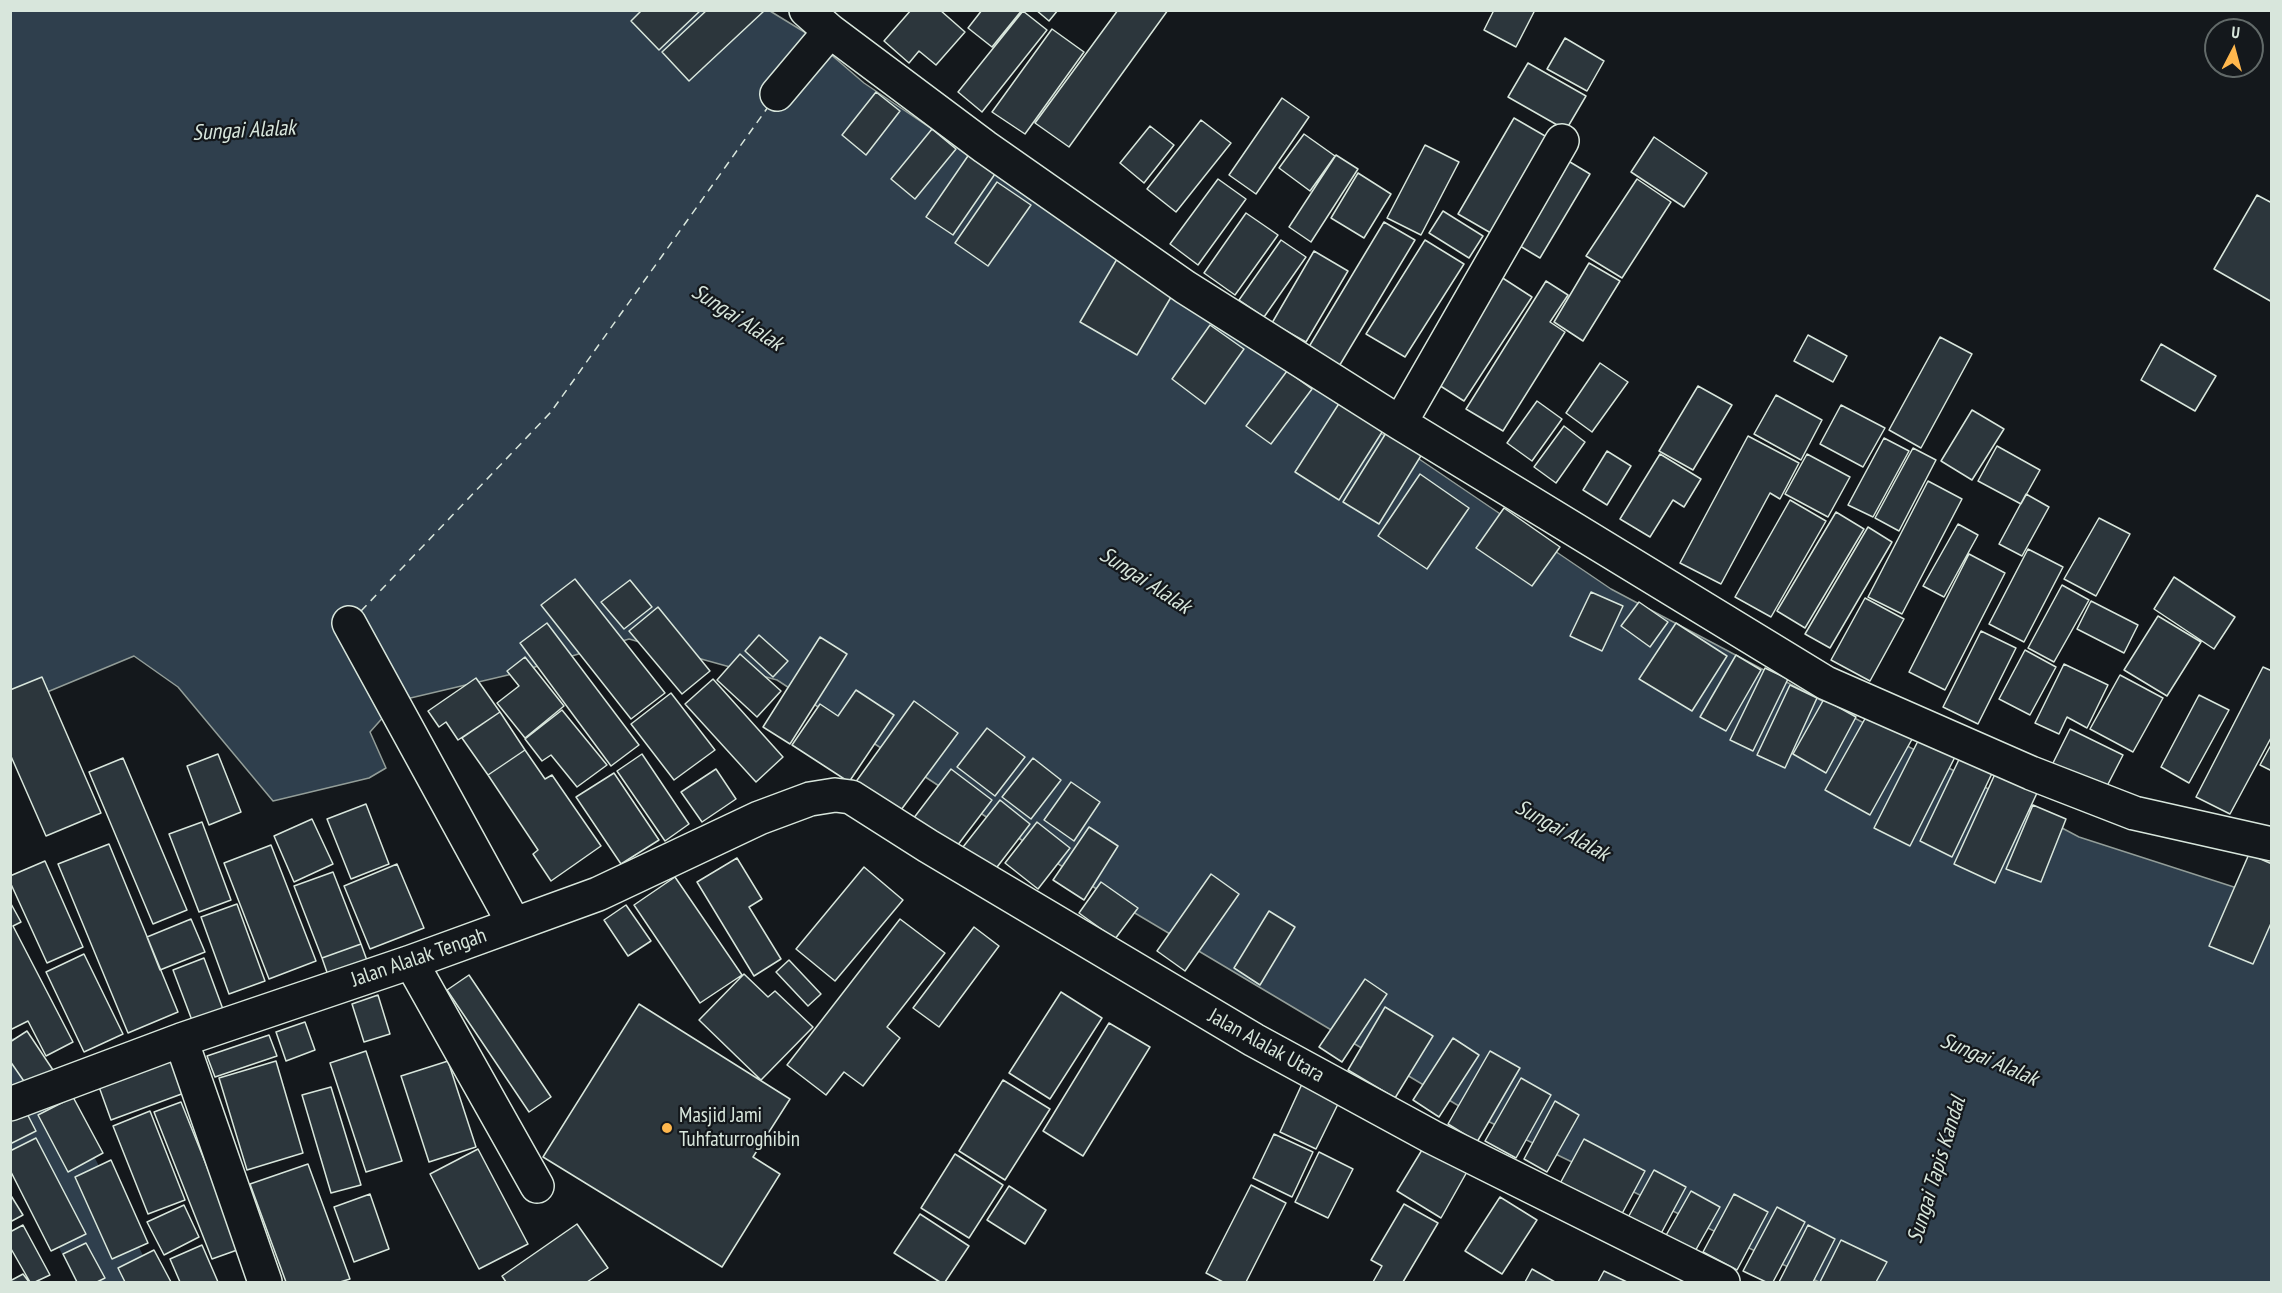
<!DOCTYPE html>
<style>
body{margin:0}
#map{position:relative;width:2282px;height:1293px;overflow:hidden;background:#14181c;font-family:"PT Sans Narrow",sans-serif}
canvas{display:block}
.frame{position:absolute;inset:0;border:12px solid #d8e6dc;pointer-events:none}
.north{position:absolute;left:2204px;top:18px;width:60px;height:60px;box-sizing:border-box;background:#14181c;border:2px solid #626a69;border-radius:50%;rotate:6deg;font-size:16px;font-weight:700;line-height:24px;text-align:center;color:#d8e6dc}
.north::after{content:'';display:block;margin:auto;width:21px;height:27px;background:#ffb74d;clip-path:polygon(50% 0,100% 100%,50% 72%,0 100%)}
</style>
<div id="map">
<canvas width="2282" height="1293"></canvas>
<div class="frame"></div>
<div class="north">U</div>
</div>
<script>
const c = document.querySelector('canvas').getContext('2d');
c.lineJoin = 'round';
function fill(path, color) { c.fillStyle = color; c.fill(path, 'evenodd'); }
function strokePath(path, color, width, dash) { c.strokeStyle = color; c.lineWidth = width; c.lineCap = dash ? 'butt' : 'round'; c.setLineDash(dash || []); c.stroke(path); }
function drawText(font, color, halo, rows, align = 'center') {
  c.font = font + ' "PT Sans Narrow",sans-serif'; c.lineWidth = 4.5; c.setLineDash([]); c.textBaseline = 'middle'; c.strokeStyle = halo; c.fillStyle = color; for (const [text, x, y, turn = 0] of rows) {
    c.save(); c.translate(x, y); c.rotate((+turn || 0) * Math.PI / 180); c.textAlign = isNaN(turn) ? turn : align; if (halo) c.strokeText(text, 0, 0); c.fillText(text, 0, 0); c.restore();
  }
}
const water = new Path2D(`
 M 11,11 L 770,11 L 806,33 L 864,83 L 1611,589 L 2079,837 L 2271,899 L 2271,1282 L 1819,1282 L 1469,1112 L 1118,903 L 777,680 L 629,639 L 508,675 L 402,700 L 386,714 L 370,732 L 386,768 L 369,778 L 273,801 L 178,687 L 134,656 L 11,707 Z`);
const river = new Path2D(`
 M 10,1074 L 33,1114 L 116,1282`);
const ferry = new Path2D(`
 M 361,611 L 551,412 L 768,107`);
const building = new Path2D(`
 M 642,10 L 701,10 L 659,50 L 631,21 Z
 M 707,10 L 764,11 L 689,81 L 662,52 Z
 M 911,10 L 940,10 L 965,32 L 936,65 L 919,51 L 909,63 L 884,41 Z
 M 982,10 L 1022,10 L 992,47 L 968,28 Z
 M 1036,10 L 1058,10 L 1049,21 Z
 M 1118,10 L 1168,10 L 1069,147 L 1035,123 Z
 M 1494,10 L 1535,10 L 1516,47 L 1484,30 Z
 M 1023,11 L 1047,30 L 982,112 L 958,92 Z
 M 1052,29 L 1084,52 L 1025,134 L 992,112 Z
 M 1565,38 L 1604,61 L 1587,91 L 1547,69 Z
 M 1528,63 L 1586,96 L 1566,130 L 1508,97 Z
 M 876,92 L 900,111 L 866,155 L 842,135 Z
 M 1282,98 L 1309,117 L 1256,194 L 1229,175 Z
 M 1514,118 L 1552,140 L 1496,236 L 1458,214 Z
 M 1201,120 L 1231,143 L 1176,212 L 1147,189 Z
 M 1150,126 L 1174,145 L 1144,183 L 1120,163 Z
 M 932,129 L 956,149 L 915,199 L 891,179 Z
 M 1304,134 L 1335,156 L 1310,191 L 1279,168 Z
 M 1654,137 L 1707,173 L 1684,207 L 1631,172 Z
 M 1425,145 L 1459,162 L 1421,235 L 1387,218 Z
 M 970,153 L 997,171 L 953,235 L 926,217 Z
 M 1336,155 L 1358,169 L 1311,242 L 1289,227 Z
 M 1560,156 L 1590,174 L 1540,258 L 1510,240 Z
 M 1358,173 L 1391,194 L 1364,238 L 1331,218 Z
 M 1218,179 L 1246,199 L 1198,265 L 1170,244 Z
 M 1637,179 L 1671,202 L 1622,278 L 1586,256 Z
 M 997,182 L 1031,205 L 988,266 L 955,243 Z
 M 2257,195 L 2272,203 L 2272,302 L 2214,269 Z
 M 1443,211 L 1483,236 L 1469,258 L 1429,233 Z
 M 1246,213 L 1278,235 L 1235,295 L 1204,273 Z
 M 1384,222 L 1415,240 L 1338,368 L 1307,350 Z
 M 1281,240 L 1306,257 L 1264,317 L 1239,300 Z
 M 1425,240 L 1464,264 L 1405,357 L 1366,334 Z
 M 1314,251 L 1348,271 L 1306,342 L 1272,323 Z
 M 1117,259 L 1174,292 L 1137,355 L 1080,322 Z
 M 1589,263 L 1620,281 L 1583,341 L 1554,322 Z
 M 1498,275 L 1532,297 L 1464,401 L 1431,380 Z
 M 1546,281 L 1568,295 L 1550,322 L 1565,332 L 1503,431 L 1466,409 Z
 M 1210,325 L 1244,349 L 1205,404 L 1172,379 Z
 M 1808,335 L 1847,356 L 1833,382 L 1794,361 Z
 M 1940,337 L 1972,354 L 1921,448 L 1889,430 Z
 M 2161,344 L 2216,376 L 2195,411 L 2141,380 Z
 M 1600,363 L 1628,382 L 1592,432 L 1566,413 Z
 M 1287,371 L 1312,389 L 1271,444 L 1246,426 Z
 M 1698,386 L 1732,405 L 1693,470 L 1659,451 Z
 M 1776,395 L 1822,420 L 1801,460 L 1754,434 Z
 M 1537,401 L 1562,419 L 1532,461 L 1507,443 Z
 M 1340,402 L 1384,429 L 1339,500 L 1295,472 Z
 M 1841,405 L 1885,428 L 1863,467 L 1820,444 Z
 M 1972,410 L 2004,429 L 1972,480 L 1941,461 Z
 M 1564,426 L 1585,442 L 1556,483 L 1534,467 Z
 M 1386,433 L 1422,454 L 1379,524 L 1343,502 Z
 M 1748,436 L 1799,463 L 1780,499 L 1770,493 L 1721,584 L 1680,563 Z
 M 1884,438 L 1909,451 L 1873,517 L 1848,505 Z
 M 1997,446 L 2040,470 L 2021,504 L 1978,481 Z
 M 1913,448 L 1936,460 L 1899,531 L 1875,518 Z
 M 1607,451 L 1631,466 L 1607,505 L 1583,490 Z
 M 1660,454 L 1701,479 L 1684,507 L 1673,500 L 1650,537 L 1620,519 Z
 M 1807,454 L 1850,477 L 1828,517 L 1785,494 Z
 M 1420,474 L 1469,508 L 1427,569 L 1378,536 Z
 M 1928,481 L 1962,499 L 1902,614 L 1868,597 Z
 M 2026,494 L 2049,507 L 2022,556 L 1999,544 Z
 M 1790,500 L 1826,521 L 1771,617 L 1735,597 Z
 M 1504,508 L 1560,547 L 1532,586 L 1476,548 Z
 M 1836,512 L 1864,529 L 1805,628 L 1777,611 Z
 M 2099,518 L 2130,534 L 2096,596 L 2064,579 Z
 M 1958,524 L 1978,535 L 1944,597 L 1923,586 Z
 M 1868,527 L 1892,542 L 1830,648 L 1805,634 Z
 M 2028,549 L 2063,567 L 2024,642 L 1989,624 Z
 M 1969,554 L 2005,573 L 1945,690 L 1909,672 Z
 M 2174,577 L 2235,617 L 2214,649 L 2154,609 Z
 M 575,579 L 665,693 L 631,719 L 541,605 Z
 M 630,580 L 652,607 L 624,629 L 601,602 Z
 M 2062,585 L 2089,600 L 2054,662 L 2028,648 Z
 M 1591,592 L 1623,606 L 1602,651 L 1570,636 Z
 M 1865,598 L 1904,619 L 1870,681 L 1831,660 Z
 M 2091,601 L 2138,625 L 2124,653 L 2077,629 Z
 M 1639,602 L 1668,622 L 1650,647 L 1621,626 Z
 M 658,607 L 710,671 L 682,694 L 629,631 Z
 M 2158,616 L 2201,642 L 2167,696 L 2124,670 Z
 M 547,623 L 639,745 L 611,766 L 520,643 Z
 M 1676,623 L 1727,656 L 1692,711 L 1639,679 Z
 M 1981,631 L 2016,648 L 1978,724 L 1943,707 Z
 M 759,635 L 788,661 L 773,677 L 745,651 Z
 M 820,637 L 847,654 L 790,744 L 763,727 Z
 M 2025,650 L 2056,667 L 2030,715 L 1999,699 Z
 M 740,654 L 781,691 L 757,717 L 717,680 Z
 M 1736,655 L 1761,670 L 1726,731 L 1700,717 Z
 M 525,657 L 564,706 L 525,738 L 497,703 L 519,686 L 507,671 Z
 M 2064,664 L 2108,685 L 2087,728 L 2067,717 L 2059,734 L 2035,723 Z
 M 2263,667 L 2272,671 L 2272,736 L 2230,814 L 2196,797 Z
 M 1765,668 L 1788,679 L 1753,751 L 1730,740 Z
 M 2120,675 L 2163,698 L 2133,752 L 2090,729 Z
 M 42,677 L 101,813 L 46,836 L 10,754 L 10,690 Z
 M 476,678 L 500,712 L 458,740 L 446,722 L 439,727 L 428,711 Z
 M 713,679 L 783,757 L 756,782 L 685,704 Z
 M 1790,685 L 1817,698 L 1785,768 L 1757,755 Z
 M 856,690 L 894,715 L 849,782 L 792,745 L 820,704 L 838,716 Z
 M 671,693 L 715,750 L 674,780 L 631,724 Z
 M 2199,695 L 2229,710 L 2189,783 L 2161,767 Z
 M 1824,699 L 1856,717 L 1826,773 L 1793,754 Z
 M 914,701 L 958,733 L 898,814 L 855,783 Z
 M 1871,708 L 1916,732 L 1870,815 L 1825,790 Z
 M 562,710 L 607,765 L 577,787 L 551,755 L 542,761 L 525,739 Z
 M 500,712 L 525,750 L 488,775 L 462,738 Z
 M 987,728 L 1025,757 L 995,796 L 957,767 Z
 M 2070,729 L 2123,755 L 2105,790 L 2052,765 Z
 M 1921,735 L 1957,753 L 1910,846 L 1874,828 Z
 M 2272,743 L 2272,771 L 2260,765 Z
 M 1964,749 L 1996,765 L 1952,857 L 1920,841 Z
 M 525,750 L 545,779 L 552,775 L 601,846 L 551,881 L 533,854 L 538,850 L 488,775 Z
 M 218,754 L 241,812 L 209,825 L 187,766 Z
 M 642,754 L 689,824 L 665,841 L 617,771 Z
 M 123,758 L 187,910 L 153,924 L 89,772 Z
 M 1033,758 L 1061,780 L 1031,819 L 1002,797 Z
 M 716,769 L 736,799 L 702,822 L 681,792 Z
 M 951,769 L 992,800 L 954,850 L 913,819 Z
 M 614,773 L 659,840 L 621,864 L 576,797 Z
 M 1995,774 L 2037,793 L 1995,883 L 1954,864 Z
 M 1071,782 L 1100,802 L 1074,841 L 1044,820 Z
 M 1000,800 L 1030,824 L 994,871 L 963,847 Z
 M 366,804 L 389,864 L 351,879 L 327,819 Z
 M 2033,805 L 2066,819 L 2041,882 L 2006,869 Z
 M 312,819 L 333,864 L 294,882 L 274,836 Z
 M 202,822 L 231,900 L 199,912 L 169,834 Z
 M 1037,822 L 1070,848 L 1038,889 L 1005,863 Z
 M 1089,827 L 1118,846 L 1084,900 L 1053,880 Z
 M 109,844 L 178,1012 L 128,1033 L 58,864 Z
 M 271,845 L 316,961 L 269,979 L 224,863 Z
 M 2249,854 L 2272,864 L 2272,921 L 2253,964 L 2209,946 Z
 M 737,858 L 762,899 L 749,907 L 781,959 L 754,976 L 697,882 Z
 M 45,861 L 83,947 L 47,963 L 10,882 L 10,876 Z
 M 397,864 L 424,928 L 370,949 L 344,886 Z
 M 864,867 L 903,900 L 835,981 L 796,949 Z
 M 333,872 L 361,944 L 322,958 L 294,886 Z
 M 1211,874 L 1239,894 L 1185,971 L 1157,951 Z
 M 675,877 L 742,975 L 700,1003 L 634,905 Z
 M 1101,882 L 1138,908 L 1115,939 L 1079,913 Z
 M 10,902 L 21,922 L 13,926 L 73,1042 L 46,1056 L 28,1021 L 10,1030 Z
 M 237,904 L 265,981 L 229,994 L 201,917 Z
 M 626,905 L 651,941 L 628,956 L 604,920 Z
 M 1269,911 L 1295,927 L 1260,985 L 1234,968 Z
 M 191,919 L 205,952 L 160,970 L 147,937 Z
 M 900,919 L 945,953 L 887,1027 L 900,1038 L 863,1086 L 844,1072 L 826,1095 L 787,1065 Z
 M 974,927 L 999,946 L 939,1027 L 913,1008 Z
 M 361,944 L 369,966 L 330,981 L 322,958 Z
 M 84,954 L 123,1034 L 84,1052 L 46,972 Z
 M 204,958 L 224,1012 L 193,1023 L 173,970 Z
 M 789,960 L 821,994 L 808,1006 L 776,972 Z
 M 744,974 L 768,997 L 775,991 L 813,1027 L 761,1080 L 699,1020 Z
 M 469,975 L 551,1097 L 529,1112 L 447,990 Z
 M 1365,979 L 1387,994 L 1342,1062 L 1319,1047 Z
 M 1061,992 L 1102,1018 L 1050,1099 L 1009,1073 Z
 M 378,995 L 390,1034 L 364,1042 L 352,1004 Z
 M 639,1004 L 790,1099 L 753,1157 L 780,1174 L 722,1267 L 543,1157 Z
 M 1385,1007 L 1433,1036 L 1395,1098 L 1348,1070 Z
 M 305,1022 L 315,1050 L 286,1061 L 276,1032 Z
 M 1109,1023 L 1150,1047 L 1083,1156 L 1043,1131 Z
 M 27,1031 L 53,1070 L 28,1087 L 10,1061 L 10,1042 Z
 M 269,1035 L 277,1056 L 215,1077 L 207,1056 Z
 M 1453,1038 L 1479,1055 L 1439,1117 L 1413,1100 Z
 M 366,1051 L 402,1161 L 366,1172 L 330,1063 Z
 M 1490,1051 L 1520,1068 L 1477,1142 L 1448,1124 Z
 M 174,1056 L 187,1092 L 111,1120 L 98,1084 Z
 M 276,1061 L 303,1153 L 247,1170 L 219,1078 Z
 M 448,1061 L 476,1147 L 429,1162 L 401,1076 Z
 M 1521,1078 L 1551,1095 L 1516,1158 L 1485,1141 Z
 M 1003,1080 L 1050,1109 L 1005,1180 L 959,1151 Z
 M 1302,1084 L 1339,1102 L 1316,1149 L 1280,1132 Z
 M 331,1087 L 361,1185 L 331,1193 L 302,1095 Z
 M 73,1097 L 103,1153 L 68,1172 L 38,1115 Z
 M 20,1100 L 36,1131 L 10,1144 L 10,1105 Z
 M 1555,1101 L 1579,1115 L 1547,1172 L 1524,1159 Z
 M 181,1102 L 240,1249 L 212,1259 L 154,1112 Z
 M 150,1111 L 185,1200 L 148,1214 L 113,1126 Z
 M 1274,1134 L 1313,1152 L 1292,1197 L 1253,1178 Z
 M 36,1138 L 86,1234 L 51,1251 L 10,1170 L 10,1151 Z
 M 1584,1139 L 1645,1171 L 1617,1223 L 1556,1191 Z
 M 1425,1145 L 1468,1170 L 1441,1218 L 1397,1191 Z
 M 478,1149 L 528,1244 L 479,1269 L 430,1174 Z
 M 1319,1152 L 1353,1169 L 1328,1218 L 1295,1202 Z
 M 955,1154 L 1003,1185 L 969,1238 L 921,1208 Z
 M 111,1160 L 148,1243 L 112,1259 L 75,1177 Z
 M 308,1164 L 350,1279 L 340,1282 L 286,1282 L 250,1184 Z
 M 1654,1170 L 1686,1187 L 1657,1241 L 1625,1223 Z
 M 1251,1185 L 1286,1203 L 1246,1282 L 1223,1282 L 1206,1273 Z
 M 1009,1186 L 1046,1210 L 1025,1244 L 987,1220 Z
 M 1691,1191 L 1720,1207 L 1689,1262 L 1660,1246 Z
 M 10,1194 L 23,1215 L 10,1222 Z
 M 370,1194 L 389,1249 L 354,1262 L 334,1207 Z
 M 1734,1194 L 1768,1212 L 1737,1270 L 1703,1252 Z
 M 1500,1197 L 1537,1220 L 1502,1274 L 1465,1251 Z
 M 1404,1204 L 1438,1223 L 1403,1282 L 1373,1282 L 1382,1266 L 1371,1260 Z
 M 184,1205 L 199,1237 L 164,1255 L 147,1222 Z
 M 1777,1207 L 1805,1222 L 1773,1282 L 1766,1282 L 1743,1271 Z
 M 920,1214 L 969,1246 L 945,1282 L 940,1282 L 894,1253 Z
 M 577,1224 L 608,1268 L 587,1282 L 506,1282 L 502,1276 Z
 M 23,1225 L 50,1275 L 35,1282 L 30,1282 L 10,1247 L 10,1232 Z
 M 1808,1225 L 1835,1239 L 1813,1282 L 1779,1282 Z
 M 1841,1240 L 1887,1262 L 1876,1282 L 1820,1282 Z
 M 86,1243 L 105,1278 L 97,1282 L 77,1282 L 63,1254 Z
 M 202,1245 L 218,1282 L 180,1282 L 170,1259 Z
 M 154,1250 L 171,1282 L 125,1282 L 118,1268 Z
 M 1532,1269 L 1555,1282 L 1525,1282 Z
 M 1604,1271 L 1627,1282 L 1598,1282 Z
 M 23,1274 L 29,1282 L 10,1282 L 10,1281 Z`);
const minor = new Path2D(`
 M 806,10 L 830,31 L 985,147 L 1185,287 L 1400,423 L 1826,683 L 2031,773 L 2134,813 L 2272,844
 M 777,94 L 830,31
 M 1400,423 L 1562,141
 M 349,623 L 514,924
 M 411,962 L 537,1186
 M 181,1040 L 265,1282
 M 10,1104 L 181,1040 L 411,962 L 598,894 L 759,818 L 810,799 L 835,795 L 851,797 L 928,846 L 1254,1040 L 1432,1137 L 1723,1282`);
const markers = [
 [667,1128,6,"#ffb74d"]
];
const streetNames = [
 ["Jalan Alalak Tengah",419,958,-19],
 ["Jalan Alalak Utara",1266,1046,29]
];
const poiNames = [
 ["Masjid Jami",679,1116],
 ["Tuhfaturroghibin",679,1140]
];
const waterNames = [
 ["Sungai Alalak",244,131,-3],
 ["Sungai Alalak",737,318,33],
 ["Sungai Alalak",1145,581,33],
 ["Sungai Alalak",1562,831,29],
 ["Sungai Alalak",1989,1060,23],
 ["Sungai Tapis Kandal",1937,1170,-73]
];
fill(water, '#2f3f4d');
strokePath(water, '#939e99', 1.5);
strokePath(river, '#2f3f4d', 72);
strokePath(ferry, '#d8e6dc', 1.5, [8, 6]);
fill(building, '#2c363c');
strokePath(building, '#d8e6dc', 1.5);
strokePath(minor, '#d8e6dc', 36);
strokePath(minor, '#14181c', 33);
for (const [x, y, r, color] of markers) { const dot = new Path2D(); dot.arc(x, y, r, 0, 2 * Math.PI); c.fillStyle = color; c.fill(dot); strokePath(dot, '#14181c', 2); }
drawText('21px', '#d8e6dc', '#14181c', streetNames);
drawText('21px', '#d8e6dc', '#14181c', poiNames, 'left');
drawText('italic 22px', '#d8e6dc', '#14181c', waterNames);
</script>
